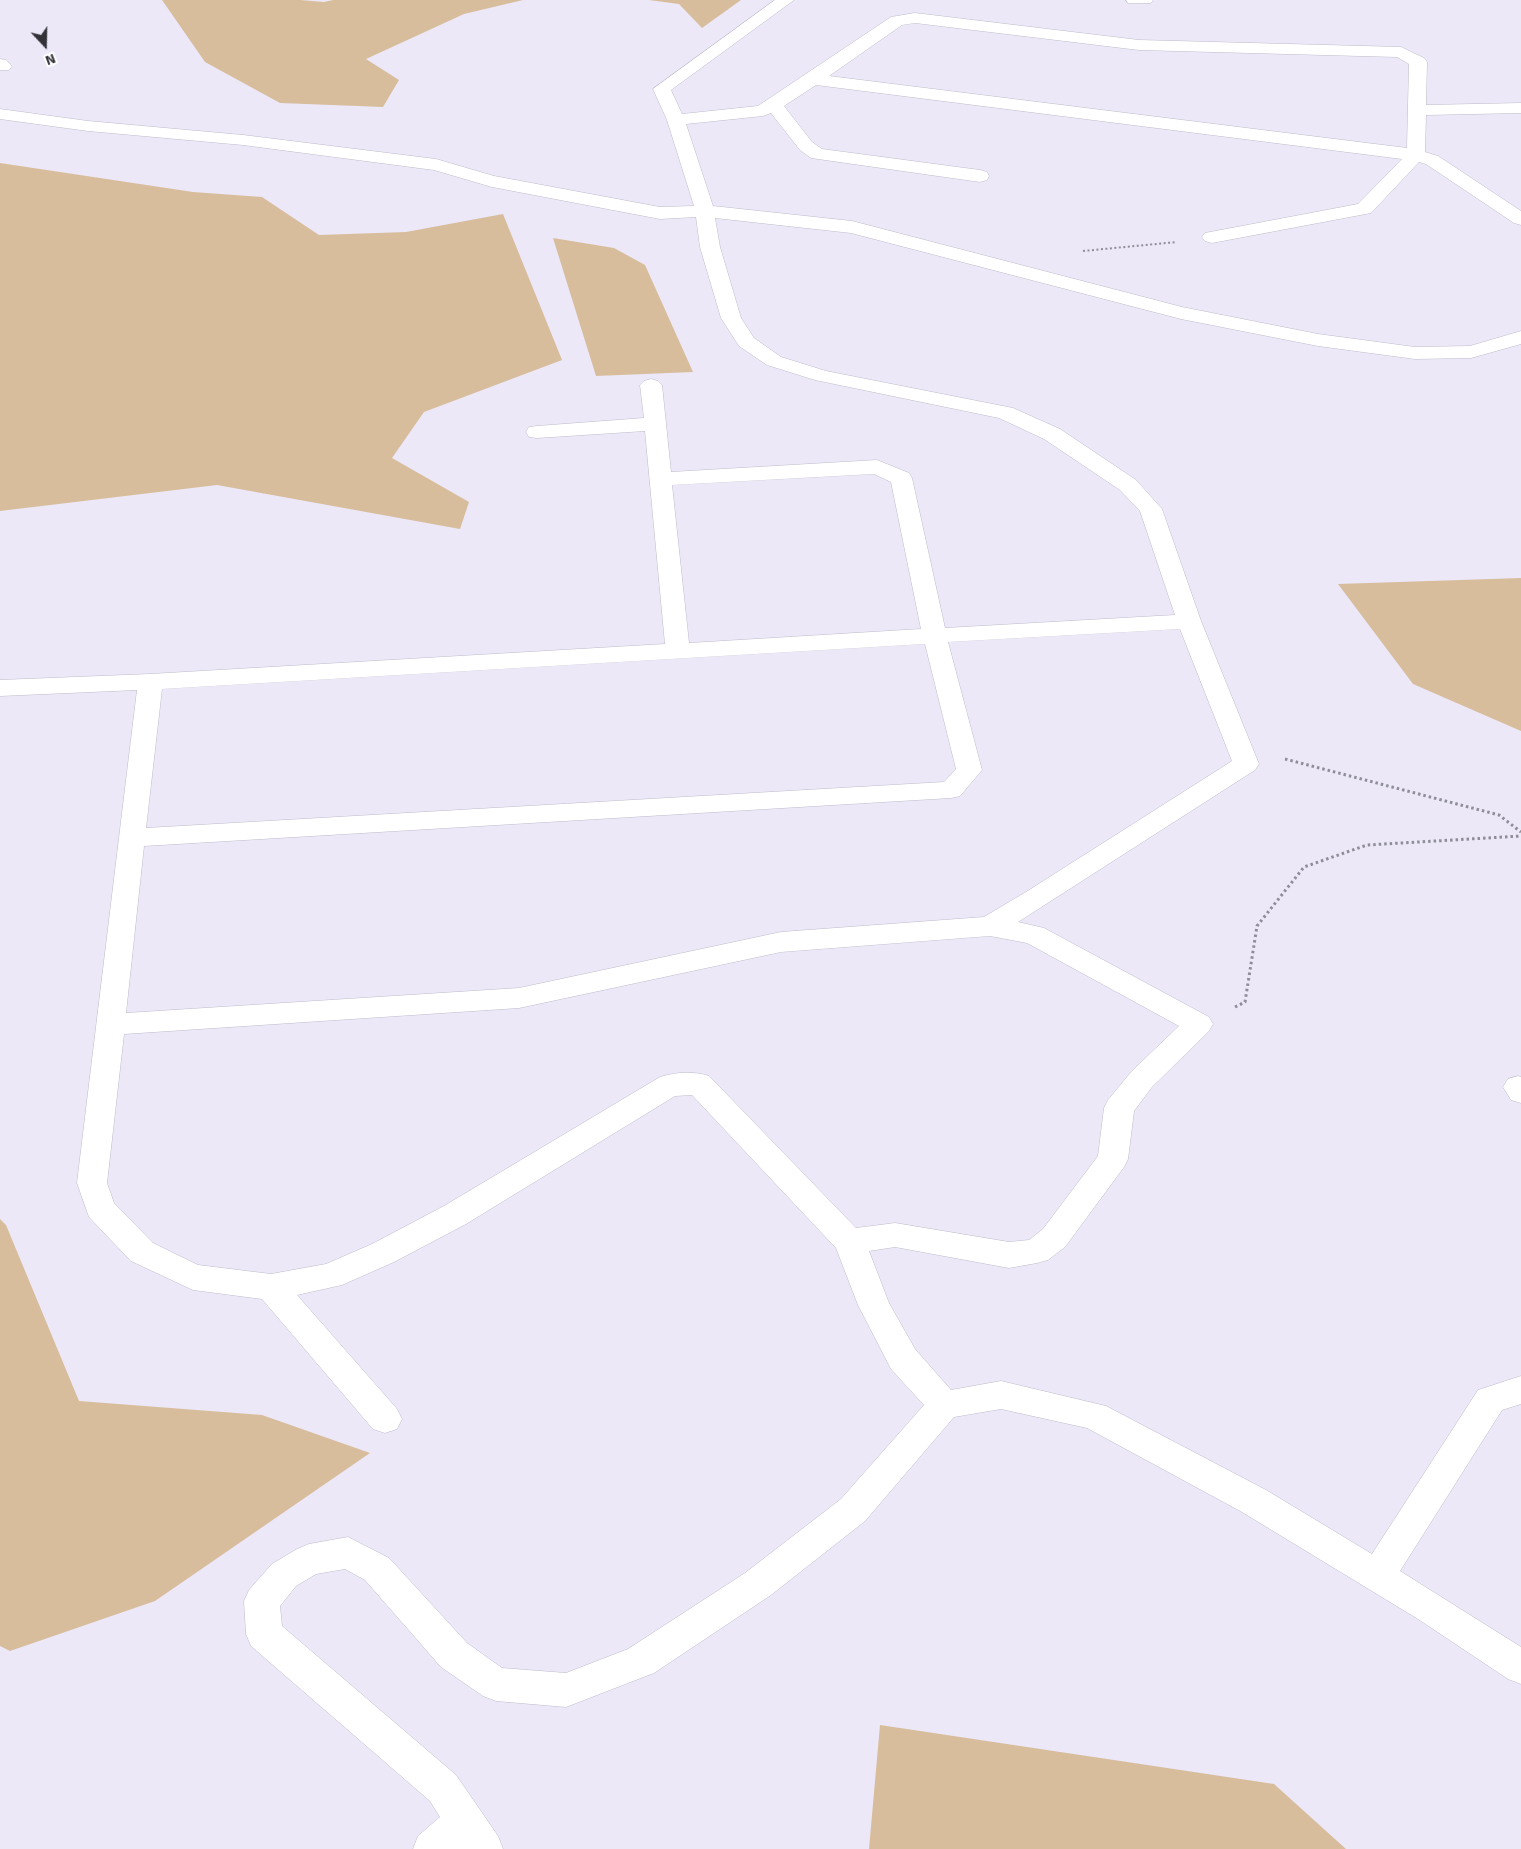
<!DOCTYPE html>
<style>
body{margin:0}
#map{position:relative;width:1521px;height:1849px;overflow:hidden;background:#ece8f8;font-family:Signika,sans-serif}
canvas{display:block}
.north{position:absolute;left:20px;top:20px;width:50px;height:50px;-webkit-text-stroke:4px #fff;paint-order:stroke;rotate:159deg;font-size:14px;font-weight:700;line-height:20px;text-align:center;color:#333238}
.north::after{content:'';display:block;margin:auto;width:18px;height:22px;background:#333238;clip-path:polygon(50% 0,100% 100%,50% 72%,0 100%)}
</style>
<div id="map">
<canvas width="1521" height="1849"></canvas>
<div class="north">N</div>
</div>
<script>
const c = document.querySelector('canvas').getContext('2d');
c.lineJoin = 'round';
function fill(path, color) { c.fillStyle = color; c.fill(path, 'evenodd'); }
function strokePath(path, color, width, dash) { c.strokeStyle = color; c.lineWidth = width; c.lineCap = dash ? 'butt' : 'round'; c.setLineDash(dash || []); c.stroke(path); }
const green = new Path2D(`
 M 162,0 L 300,0 L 324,2 L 333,0 L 523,0 L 464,14 L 366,59 L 399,80 L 383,107 L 280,103 L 205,62 Z
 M 649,0 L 741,0 L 702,28 L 679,4 Z
 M 0,163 L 193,192 L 262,197 L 319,235 L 406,232 L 503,214 L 562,360 L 424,412 L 392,458 L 469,502 L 460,529 L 217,485 L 0,511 Z
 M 553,238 L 614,248 L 645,265 L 693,372 L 596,376 Z
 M 1521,578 L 1521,731 L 1413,684 L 1338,584 Z
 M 0,1219 L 6,1225 L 79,1401 L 262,1415 L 370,1453 L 155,1601 L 10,1651 L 0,1646 Z
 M 880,1725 L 1274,1784 L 1346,1849 L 869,1849 Z`);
const pathFar1 = new Path2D(`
 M 1083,251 L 1177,242`);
const path = new Path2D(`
 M 1285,759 L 1499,815 L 1521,832
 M 1235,1007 L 1245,1002 L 1257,926 L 1304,867 L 1367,845 L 1521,836`);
const street = new Path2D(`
 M 775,0 L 794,0 L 671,90 L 682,114 L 758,106 L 891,17 L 915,13 L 1139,40 L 1401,47 L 1424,58 L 1427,62 L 1426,105 L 1521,103 L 1521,113 L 1426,115 L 1425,152 L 1438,156 L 1521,211 L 1521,225 L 1514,223 L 1426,164 L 1419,162 L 1371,213 L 1212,243 L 1205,241 L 1202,237 L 1205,233 L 1358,204 L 1402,159 L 816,85 L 784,106 L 812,142 L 822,149 L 980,170 L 987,172 L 989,176 L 987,180 L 980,182 L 811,158 L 800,150 L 771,113 L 763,116 L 686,124 L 713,206 L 852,221 L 1182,307 L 1318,334 L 1415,347 L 1470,346 L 1521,331 L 1521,344 L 1471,358 L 1415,359 L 1318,346 L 1181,319 L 851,233 L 715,218 L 720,247 L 741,318 L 754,338 L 781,357 L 826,371 L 1013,408 L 1060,429 L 1136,480 L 1162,509 L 1201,621 L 1259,764 L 1255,770 L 1018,922 L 1044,928 L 1209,1017 L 1213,1024 L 1209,1031 L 1152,1087 L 1134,1111 L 1128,1159 L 1124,1167 L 1065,1247 L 1048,1260 L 1037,1263 L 1009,1268 L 895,1247 L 869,1251 L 889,1303 L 915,1349 L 951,1390 L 1001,1381 L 1106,1406 L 1266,1490 L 1372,1554 L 1478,1390 L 1521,1376 L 1521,1404 L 1502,1410 L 1400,1571 L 1521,1647 L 1521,1684 L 1508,1679 L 1418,1619 L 1242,1512 L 1087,1428 L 1001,1409 L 954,1417 L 865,1521 L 771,1595 L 654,1673 L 566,1707 L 496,1701 L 483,1696 L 441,1667 L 365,1580 L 345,1569 L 316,1574 L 296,1586 L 280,1606 L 282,1626 L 456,1775 L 498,1836 L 503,1849 L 413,1849 L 418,1836 L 440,1817 L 430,1801 L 251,1646 L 246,1634 L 244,1601 L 249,1590 L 272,1564 L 297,1549 L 309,1544 L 348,1537 L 389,1558 L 467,1643 L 502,1668 L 566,1673 L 628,1649 L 745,1573 L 841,1499 L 924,1405 L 891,1369 L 858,1305 L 836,1248 L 692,1095 L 675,1096 L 466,1224 L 394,1262 L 342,1285 L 297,1295 L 397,1409 L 402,1419 L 397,1429 L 385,1433 L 373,1429 L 262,1299 L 193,1290 L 131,1261 L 89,1217 L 77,1183 L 137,690 L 0,696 L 0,680 L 150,674 L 665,644 L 645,431 L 537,438 L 529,437 L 526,432 L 529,427 L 537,426 L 644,418 L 640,385 L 644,381 L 651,379 L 658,381 L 662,385 L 671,472 L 877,460 L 909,473 L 912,478 L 945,628 L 1175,615 L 1140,511 L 1120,490 L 1044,439 L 999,418 L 815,380 L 767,365 L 739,346 L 721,318 L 700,247 L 696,217 L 660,219 L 492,187 L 434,170 L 243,145 L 88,131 L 0,119 L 0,109 L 88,121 L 243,135 L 436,159 L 494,176 L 660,207 L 694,206 L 667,120 L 653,89 ZM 915,23 L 1139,50 L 1397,57 L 1409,64 L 1407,148 L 829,76 L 902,25 ZM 874,474 L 891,482 L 921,629 L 689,643 L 672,485 ZM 1180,629 L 1232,761 L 1026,892 L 984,917 L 781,932 L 519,988 L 126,1013 L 144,846 L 951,798 L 960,796 L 982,770 L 948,642 ZM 925,644 L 956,769 L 944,782 L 146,828 L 162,689 ZM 990,936 L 1027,943 L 1179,1026 L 1132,1071 L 1108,1100 L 1104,1108 L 1098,1156 L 1043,1229 L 1029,1240 L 1009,1242 L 895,1223 L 856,1228 L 709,1076 C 694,1071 675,1072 660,1077 L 444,1206 L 372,1244 L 326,1264 L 271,1274 L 198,1265 L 153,1243 L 114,1203 L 107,1183 L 124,1034 L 519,1008 L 781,952 Z
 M 1126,0 L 1153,0 L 1151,3 L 1128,3 Z
 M 0,59 L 6,60 L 12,66 L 9,70 L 0,70 Z
 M 1518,1076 L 1521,1077 L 1521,1103 L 1511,1100 L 1503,1087 L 1508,1079 Z`);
fill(green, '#d7bd9c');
strokePath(street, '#bebbca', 1);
strokePath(pathFar1, '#8f8d98', 2, [2, 2.5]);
strokePath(path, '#8f8d98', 3, [2.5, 3]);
fill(street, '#fff');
</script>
